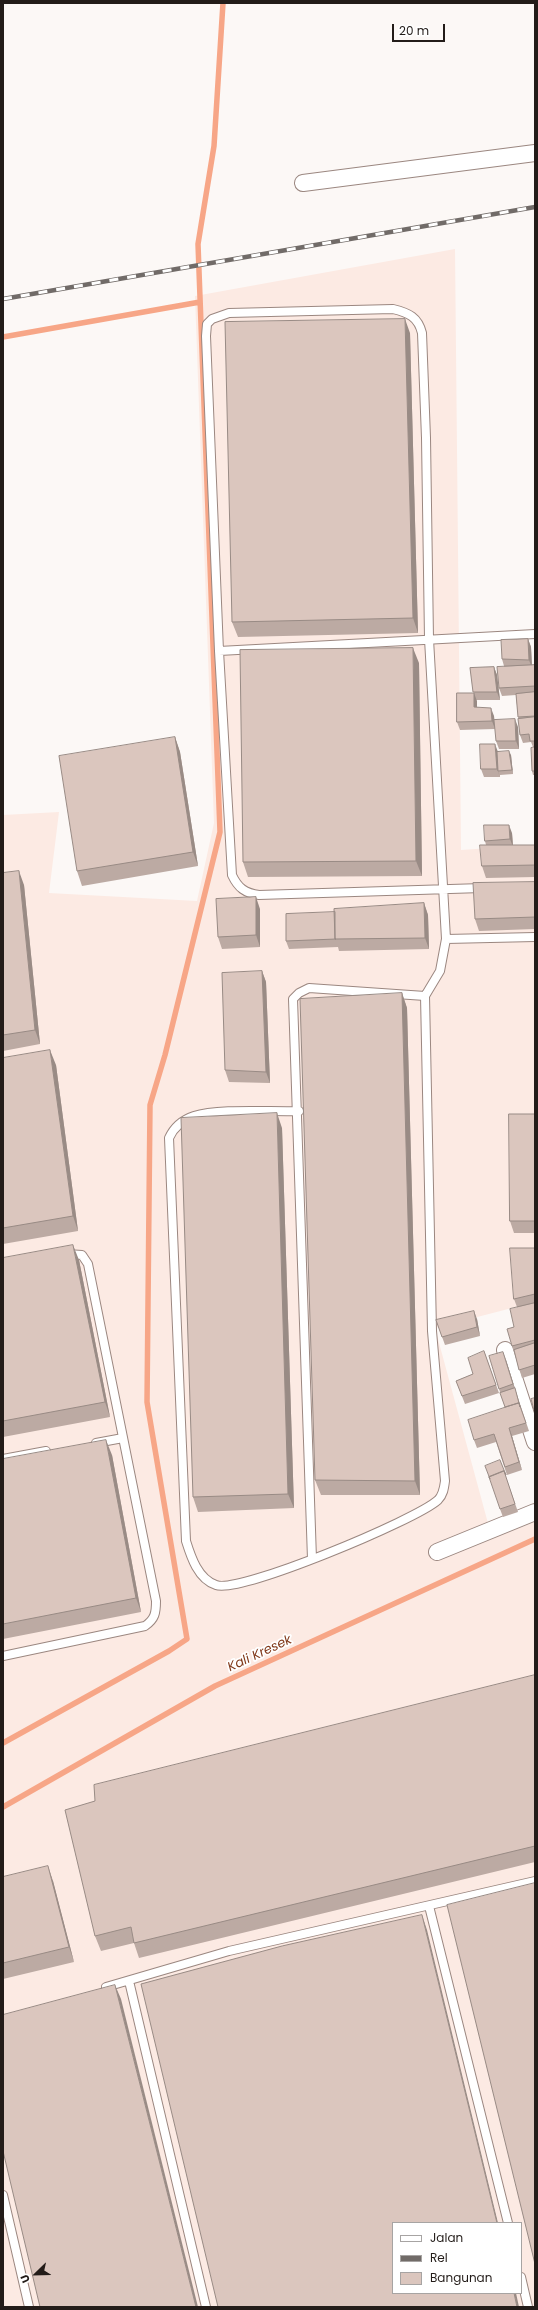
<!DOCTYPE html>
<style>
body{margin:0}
#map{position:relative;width:538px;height:2310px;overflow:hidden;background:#fcf8f6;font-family:Poppins,sans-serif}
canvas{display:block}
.frame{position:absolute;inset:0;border:4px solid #231c19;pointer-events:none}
.legend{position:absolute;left:392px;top:2222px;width:130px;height:72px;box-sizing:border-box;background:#fff;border:1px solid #a7a4a3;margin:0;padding:5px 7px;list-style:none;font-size:12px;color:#231c19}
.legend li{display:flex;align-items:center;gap:8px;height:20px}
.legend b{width:20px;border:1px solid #a7a4a3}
.north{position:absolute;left:16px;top:2254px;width:40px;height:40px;-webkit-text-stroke:3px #fff;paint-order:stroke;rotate:247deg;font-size:11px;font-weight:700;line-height:16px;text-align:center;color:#231c19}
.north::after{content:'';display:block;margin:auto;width:14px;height:18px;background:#231c19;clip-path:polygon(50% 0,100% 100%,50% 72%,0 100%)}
.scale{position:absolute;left:392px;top:24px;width:53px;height:18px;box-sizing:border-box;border:2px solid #231c19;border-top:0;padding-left:5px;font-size:12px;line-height:14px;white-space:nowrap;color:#231c19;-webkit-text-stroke:3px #fff;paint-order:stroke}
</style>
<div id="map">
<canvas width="538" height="2310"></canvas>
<div class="frame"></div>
<ul class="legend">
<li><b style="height:5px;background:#fff"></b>Jalan</li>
<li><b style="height:5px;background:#716b68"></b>Rel</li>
<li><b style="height:11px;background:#dbc6be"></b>Bangunan</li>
</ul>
<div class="north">U</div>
<div class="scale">20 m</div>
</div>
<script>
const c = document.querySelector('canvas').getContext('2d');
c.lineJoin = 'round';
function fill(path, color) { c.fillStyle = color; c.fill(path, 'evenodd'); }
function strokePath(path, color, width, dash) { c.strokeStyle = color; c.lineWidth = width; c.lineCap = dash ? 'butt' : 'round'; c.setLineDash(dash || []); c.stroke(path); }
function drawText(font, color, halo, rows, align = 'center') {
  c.font = font + ' Poppins,sans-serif'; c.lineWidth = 3.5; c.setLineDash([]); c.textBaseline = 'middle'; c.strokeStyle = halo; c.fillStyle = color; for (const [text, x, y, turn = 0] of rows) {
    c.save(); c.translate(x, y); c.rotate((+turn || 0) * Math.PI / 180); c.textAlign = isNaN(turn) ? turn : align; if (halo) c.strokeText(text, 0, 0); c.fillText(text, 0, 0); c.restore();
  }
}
const built = new Path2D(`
 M 455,249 L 461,850 L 535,845 L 535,1302 L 435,1328 L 492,1538 L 535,1522 L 535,2307 L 3,2307 L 3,815 L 59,812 L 49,893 L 197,901 L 214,823 L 195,296 ZM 393,2223 L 521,2223 L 521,2293 L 393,2293 Z`);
const stream = new Path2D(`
 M 3,337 L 200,302
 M 3,1743 L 169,1651 L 187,1639 L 147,1402 L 150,1105 L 165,1055 L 220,832 L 198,244 L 214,146 L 223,3
 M 3,1807 L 215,1686 L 535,1539`);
const lane = new Path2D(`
 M 219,651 L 535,634
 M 446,939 L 535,937
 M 299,1111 C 271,1112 218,1108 194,1116 C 182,1120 174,1127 169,1138 L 186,1541 C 191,1557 198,1579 216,1585 C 239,1594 416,1520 438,1500 C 443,1495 444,1489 445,1481 L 432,1331 L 425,996 L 440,971 L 446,939 L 429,639 L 426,438 L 422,333 C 418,317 409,313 393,309 L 229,313 L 212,319 L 207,324 L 206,336 L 219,651 L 232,875 C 238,888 245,893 259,895 L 482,888
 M 96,1443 L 123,1438
 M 3,1459 L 46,1451
 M 312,1559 L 293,999 L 299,993 L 309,988 L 425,996
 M 3,1656 L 145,1626 C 155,1619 156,1613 156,1601 L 88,1264 L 82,1255 L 67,1254
 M 429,1906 L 508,2223
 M 129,1981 L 206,2307
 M 106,1987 L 229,1951 L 535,1881
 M 3,2195 L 29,2307
 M 521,2277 L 528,2307`);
const street = new Path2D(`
 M 303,183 L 535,153
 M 505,1350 L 535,1442
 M 437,1552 L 535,1512`);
const rail = new Path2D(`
 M 3,299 L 535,207`);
const wall = new Path2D(`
 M 410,333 L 418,633 L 238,637 L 232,622 Z
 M 528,639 L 531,647 L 532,665 L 535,665 L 535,775 L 533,775 L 532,771 L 533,747 L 531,742 L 523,743 L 520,735 L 516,695 L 502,696 L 499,688 L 504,666 L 502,659 Z
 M 419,663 L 422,876 L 248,877 L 243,862 Z
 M 494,667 L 497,675 L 500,700 L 476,700 L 477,707 L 494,716 L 495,729 L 460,730 L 457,722 L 474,693 L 470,668 Z
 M 518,727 L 519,749 L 499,749 L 496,741 Z
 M 175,737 L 180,752 L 198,866 L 82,886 L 77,871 Z
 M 498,752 L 511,755 L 513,774 L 500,775 L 500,777 L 484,777 L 481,769 Z
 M 512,833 L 513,845 L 535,845 L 535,877 L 486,878 L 482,866 L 486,845 L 485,841 Z
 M 3,873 L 24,885 L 40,1044 L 3,1051 Z
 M 535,882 L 535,929 L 479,931 L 475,919 Z
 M 424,903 L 428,915 L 429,949 L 339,951 L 338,947 L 289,949 L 286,941 L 335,912 Z
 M 260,909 L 260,947 L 222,949 L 218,937 Z
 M 262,971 L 266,982 L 270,1083 L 229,1082 L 225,1070 Z
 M 402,993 L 407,1008 L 420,1495 L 321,1495 L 315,1480 Z
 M 3,1058 L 56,1065 L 78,1231 L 3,1244 Z
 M 535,1114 L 535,1233 L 514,1233 L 510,1221 Z
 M 282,1128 L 294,1508 L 198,1512 L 193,1497 Z
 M 535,1248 L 535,1374 L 522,1378 L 512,1346 L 514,1327 L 517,1307 L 514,1299 Z
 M 3,1258 L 79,1260 L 110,1417 L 3,1437 Z
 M 477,1319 L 480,1336 L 445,1345 L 436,1320 Z
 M 484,1351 L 499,1393 L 465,1404 L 456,1381 L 473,1374 Z
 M 506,1360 L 516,1392 L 529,1431 L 512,1436 L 522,1470 L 507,1475 L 496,1442 L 477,1448 L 474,1440 L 505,1407 L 499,1389 Z
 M 112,1455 L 141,1612 L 3,1639 L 3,1459 Z
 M 500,1460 L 518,1512 L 503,1517 L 500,1509 Z
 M 535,1675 L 535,1862 L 139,1958 L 134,1943 L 101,1951 L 95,1936 Z
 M 3,1877 L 53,1881 L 74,1962 L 3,1979 Z`);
const shadedWall = new Path2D(`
 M 405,319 L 410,333 L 418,633 L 413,618 Z
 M 528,639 L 531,647 L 532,668 L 529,660 Z
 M 413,648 L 419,663 L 422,876 L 416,861 Z
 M 494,667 L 497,675 L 500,700 L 497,692 Z
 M 474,693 L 477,701 L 477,715 L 474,707 Z
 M 491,708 L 494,716 L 495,729 L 492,721 Z
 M 515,719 L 518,727 L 519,749 L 516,741 Z
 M 175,737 L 180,752 L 198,866 L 193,852 Z
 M 495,744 L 498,752 L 498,771 L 500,777 L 497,769 Z
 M 509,751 L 511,755 L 513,774 L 512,770 Z
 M 509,825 L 512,833 L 513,847 L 510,839 Z
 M 19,871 L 24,885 L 40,1044 L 35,1030 Z
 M 256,897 L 260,909 L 260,947 L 256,935 Z
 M 424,903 L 428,915 L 429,949 L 425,938 Z
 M 262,971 L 266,982 L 270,1083 L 266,1072 Z
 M 402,993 L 407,1008 L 420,1495 L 415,1481 Z
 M 50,1050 L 56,1065 L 78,1231 L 73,1216 Z
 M 277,1113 L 282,1128 L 294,1508 L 288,1494 Z
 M 73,1245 L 79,1260 L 110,1417 L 105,1402 Z
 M 474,1311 L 477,1319 L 480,1336 L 477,1327 Z
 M 503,1352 L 506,1360 L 522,1411 L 513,1384 Z
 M 509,1428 L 512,1436 L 522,1470 L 519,1462 Z
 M 106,1440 L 112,1455 L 141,1612 L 136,1598 Z
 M 48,1866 L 53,1881 L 74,1962 L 69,1947 Z
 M 422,1915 L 427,1930 L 498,2223 L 497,2223 Z
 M 115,1985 L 121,1999 L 198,2307 L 196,2307 Z
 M 514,2293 L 516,2293 L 519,2307 L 517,2307 Z`);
const building = new Path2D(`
 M 405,319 L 413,618 L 232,622 L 225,322 Z
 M 528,639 L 529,660 L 502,659 L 501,640 Z
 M 413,648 L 416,861 L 243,862 L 240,650 Z
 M 535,665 L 535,686 L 499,688 L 497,667 Z
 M 494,667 L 497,692 L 473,692 L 470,668 Z
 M 535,692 L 535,716 L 518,717 L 516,694 Z
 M 457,693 L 474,693 L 474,707 L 491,708 L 492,721 L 457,722 Z
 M 535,717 L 535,741 L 530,741 L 529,734 L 520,735 L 518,719 Z
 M 515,719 L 516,741 L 496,741 L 494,720 Z
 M 175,737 L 193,852 L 77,871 L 59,756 Z
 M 480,744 L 495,744 L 497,769 L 481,769 Z
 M 535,747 L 535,771 L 532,771 L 531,748 Z
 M 509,751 L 512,770 L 498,771 L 497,752 Z
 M 484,825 L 509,825 L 510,839 L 485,841 Z
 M 480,845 L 535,845 L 535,865 L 482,866 Z
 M 19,871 L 35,1030 L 3,1035 L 3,873 Z
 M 535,882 L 535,917 L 475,919 L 473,883 Z
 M 256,897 L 256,935 L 218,937 L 216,899 Z
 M 424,903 L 425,938 L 335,939 L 334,909 Z
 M 335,912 L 335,939 L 336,939 L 286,941 L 286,914 Z
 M 262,971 L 266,1072 L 225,1070 L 222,973 Z
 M 402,993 L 415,1481 L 315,1480 L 300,999 Z
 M 50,1050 L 73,1216 L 3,1228 L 3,1058 Z
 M 277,1113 L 288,1494 L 193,1497 L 181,1118 Z
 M 509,1114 L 535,1114 L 535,1221 L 510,1221 Z
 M 73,1245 L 105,1402 L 3,1421 L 3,1258 Z
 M 510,1248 L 535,1248 L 535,1294 L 514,1299 Z
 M 535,1303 L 535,1340 L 512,1346 L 507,1329 L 514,1327 L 510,1309 Z
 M 474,1311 L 477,1327 L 442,1337 L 436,1320 Z
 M 535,1343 L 535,1365 L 519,1370 L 514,1350 Z
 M 484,1351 L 496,1385 L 462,1396 L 456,1381 L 473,1374 L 468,1358 Z
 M 503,1352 L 513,1384 L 499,1389 L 489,1356 Z
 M 515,1388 L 520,1407 L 519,1403 L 505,1407 L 500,1393 Z
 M 535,1398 L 535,1414 L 531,1399 Z
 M 519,1403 L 526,1423 L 509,1428 L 519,1462 L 505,1467 L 494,1434 L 474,1440 L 468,1420 Z
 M 106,1440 L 136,1598 L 3,1624 L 3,1459 Z
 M 500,1460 L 506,1475 L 504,1471 L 489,1477 L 490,1479 L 485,1466 Z
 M 504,1471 L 515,1504 L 500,1509 L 489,1477 Z
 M 535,1675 L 535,1846 L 134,1943 L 131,1927 L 95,1936 L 65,1810 L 95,1801 L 94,1785 Z
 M 48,1866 L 69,1947 L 3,1963 L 3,1877 Z
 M 535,1883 L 535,2264 L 447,1905 Z
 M 422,1915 L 497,2223 L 393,2223 L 393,2293 L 514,2293 L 517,2307 L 218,2307 L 141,1984 L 282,1946 Z
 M 115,1985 L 196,2307 L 40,2307 L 3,2151 L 3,2015 Z`);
const waterNames = [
 ["Kali Kresek",260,1654,-25]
];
fill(built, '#fceae3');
strokePath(stream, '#f7a687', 5.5);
strokePath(lane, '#9b8780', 10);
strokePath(street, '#9b8780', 18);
strokePath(lane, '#fff', 8);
strokePath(street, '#fff', 16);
strokePath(rail, '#716b68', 4.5);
strokePath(rail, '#fff', 3, [9]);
fill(wall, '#bcaaa3');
fill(shadedWall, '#998b85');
fill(building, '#dbc6be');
strokePath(building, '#998b85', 1);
drawText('italic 13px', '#803819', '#fff', waterNames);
</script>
